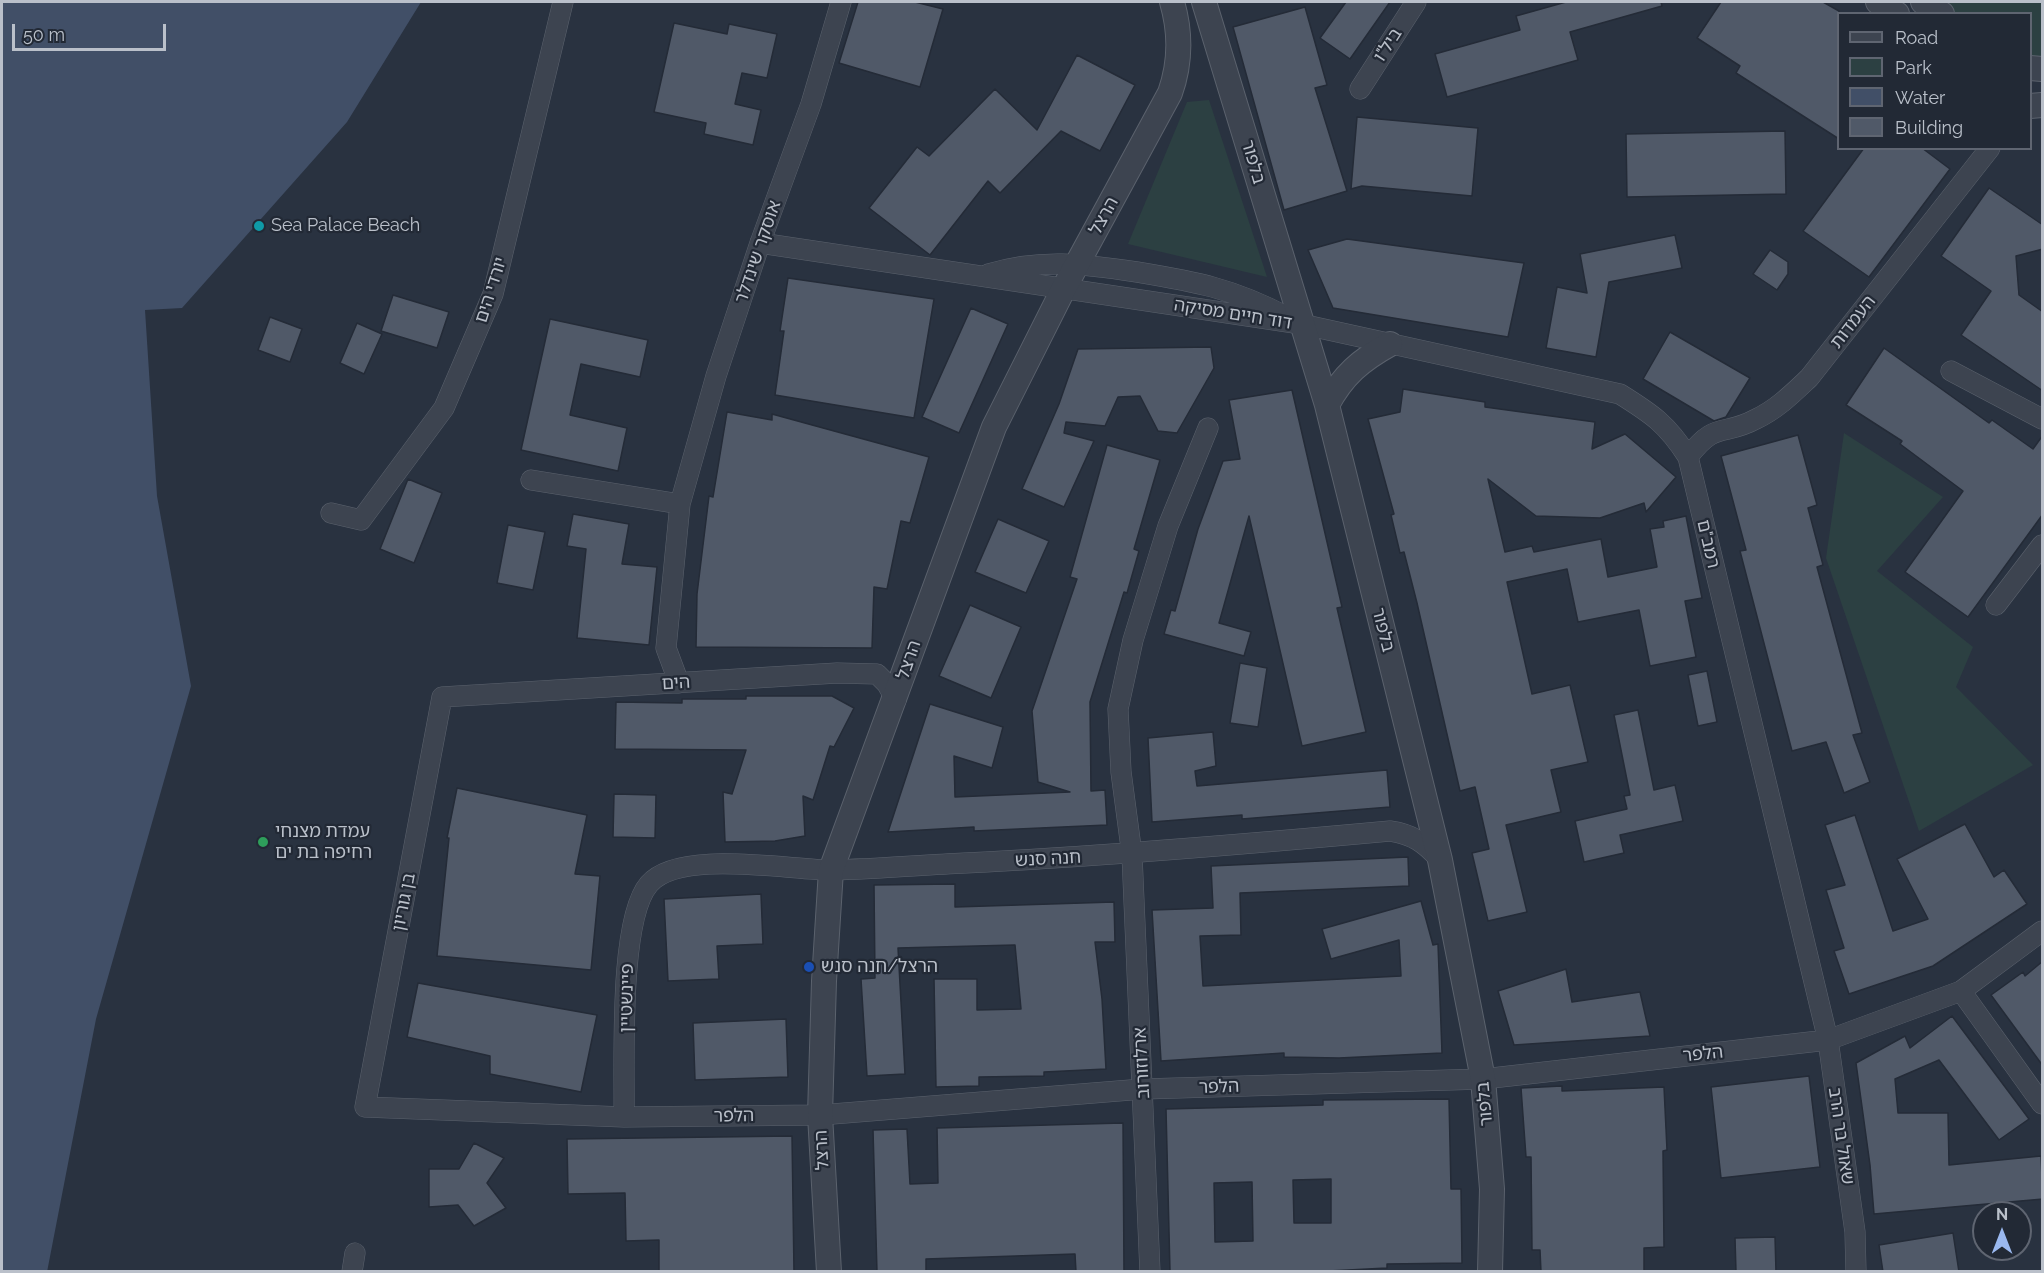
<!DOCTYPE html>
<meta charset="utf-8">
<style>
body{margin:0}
#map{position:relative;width:2044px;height:1273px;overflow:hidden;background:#293240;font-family:Raleway,sans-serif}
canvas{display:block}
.frame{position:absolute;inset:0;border:3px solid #bac0ca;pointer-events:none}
.legend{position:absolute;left:1837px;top:12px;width:195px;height:138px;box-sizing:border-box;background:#222935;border:2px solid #5f6571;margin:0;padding:8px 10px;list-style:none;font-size:18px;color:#bac0ca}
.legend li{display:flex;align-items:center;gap:12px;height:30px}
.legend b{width:30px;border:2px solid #5f6571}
.north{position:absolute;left:1972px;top:1201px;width:60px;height:60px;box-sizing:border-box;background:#222935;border:2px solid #5f6571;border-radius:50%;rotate:0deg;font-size:16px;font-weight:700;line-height:24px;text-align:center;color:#bac0ca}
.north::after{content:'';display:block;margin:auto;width:21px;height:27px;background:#9ab8ef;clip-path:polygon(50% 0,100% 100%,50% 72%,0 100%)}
.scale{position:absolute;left:12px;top:24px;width:154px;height:27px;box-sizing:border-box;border:3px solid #bac0ca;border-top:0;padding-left:8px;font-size:18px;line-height:21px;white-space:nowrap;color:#bac0ca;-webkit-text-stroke:4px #222935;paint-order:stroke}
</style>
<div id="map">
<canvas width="2044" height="1273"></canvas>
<div class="frame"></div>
<ul class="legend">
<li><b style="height:8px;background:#3d4450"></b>Road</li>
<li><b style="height:16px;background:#2c4042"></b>Park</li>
<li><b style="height:16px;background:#414f67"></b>Water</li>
<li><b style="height:16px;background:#505968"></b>Building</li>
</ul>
<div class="north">N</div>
<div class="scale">50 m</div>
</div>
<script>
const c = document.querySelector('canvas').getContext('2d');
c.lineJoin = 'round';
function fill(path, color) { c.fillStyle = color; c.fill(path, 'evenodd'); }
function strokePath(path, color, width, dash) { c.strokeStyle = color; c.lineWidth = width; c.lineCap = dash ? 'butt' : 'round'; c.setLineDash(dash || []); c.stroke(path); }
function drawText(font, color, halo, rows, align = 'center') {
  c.font = font + ' Raleway,"Noto Sans Hebrew",sans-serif'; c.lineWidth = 4.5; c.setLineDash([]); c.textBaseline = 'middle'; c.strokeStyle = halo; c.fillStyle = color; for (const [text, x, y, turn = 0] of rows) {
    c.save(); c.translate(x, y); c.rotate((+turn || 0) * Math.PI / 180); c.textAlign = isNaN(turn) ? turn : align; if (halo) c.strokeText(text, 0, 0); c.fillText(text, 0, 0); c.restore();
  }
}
const green = new Path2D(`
 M 1937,2 L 2042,2 L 2042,70 L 2031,62 L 2030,14 L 1956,13 Z
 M 1209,100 L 1267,277 L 1128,244 L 1187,102 Z
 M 1844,433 L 1943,497 L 1877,571 L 1973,647 L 1956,687 L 2033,765 L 1919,831 L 1826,558 Z`);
const water = new Path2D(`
 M 2,2 L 421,2 L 347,122 L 182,308 L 145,310 L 157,496 L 191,686 L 96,1019 L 47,1272 L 2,1271 Z`);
const building = new Path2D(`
 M 858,2 L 915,2 L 943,9 L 920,87 L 839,63 Z
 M 1346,2 L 1390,2 L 1350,59 L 1320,38 Z
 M 1566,2 L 1661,2 L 1662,6 L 1570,32 L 1578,60 L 1447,97 L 1435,54 L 1520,30 L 1516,16 Z
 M 1721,2 L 1823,2 L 1839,11 L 1839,139 L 1736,73 L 1740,66 L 1697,38 Z
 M 1305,7 L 1327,85 L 1315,88 L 1347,191 L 1284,210 L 1233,27 Z
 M 674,23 L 727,34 L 729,24 L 777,34 L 767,78 L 742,73 L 735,104 L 761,110 L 753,145 L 704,134 L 706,123 L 654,112 Z
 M 1077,55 L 1135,85 L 1100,151 L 1061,131 L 1000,193 L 988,181 L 930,255 L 869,208 L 917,147 L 929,156 L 995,89 L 1037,130 Z
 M 1357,117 L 1478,128 L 1472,196 L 1362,186 L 1351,189 Z
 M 1785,131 L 1786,194 L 1627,197 L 1626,134 Z
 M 1864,148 L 1922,148 L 1950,169 L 1869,277 L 1803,231 Z
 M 1989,188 L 2043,225 L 2043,249 L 2016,256 L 2019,295 L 2043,312 L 2043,391 L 1961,335 L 1991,291 L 1941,256 Z
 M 1675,235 L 1682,268 L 1609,282 L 1596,357 L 1546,348 L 1557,287 L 1587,293 L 1580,254 Z
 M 1347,239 L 1524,263 L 1508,337 L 1333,308 L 1308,250 Z
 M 1770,250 L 1788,262 L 1788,274 L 1777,290 L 1753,274 Z
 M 788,278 L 934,299 L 914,418 L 775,395 L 784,331 L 780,331 Z
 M 393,295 L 449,312 L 437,348 L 381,331 Z
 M 971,308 L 1008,324 L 959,433 L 922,417 Z
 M 270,317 L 302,329 L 290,362 L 258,350 Z
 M 550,319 L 648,340 L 640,377 L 581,364 L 570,415 L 627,428 L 618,471 L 521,450 Z
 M 357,323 L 382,334 L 364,374 L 340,363 Z
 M 1670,332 L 1750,378 L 1726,417 L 1714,421 L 1643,379 Z
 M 1211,347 L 1214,368 L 1177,433 L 1158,431 L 1140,396 L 1118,397 L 1105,426 L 1066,422 L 1064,433 L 1094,441 L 1064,507 L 1022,489 L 1059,404 L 1078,349 Z
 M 1884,348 L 1989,423 L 1992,420 L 2033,449 L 2043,435 L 2043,514 L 1968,617 L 1905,572 L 1963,491 L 1900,444 L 1902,441 L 1846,405 Z
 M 1403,389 L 1485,402 L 1485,407 L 1595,422 L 1592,449 L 1625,434 L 1676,477 L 1646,512 L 1644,503 L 1600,518 L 1536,516 L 1488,479 L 1505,552 L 1532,546 L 1534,552 L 1601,539 L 1608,577 L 1657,567 L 1650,529 L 1664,527 L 1663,521 L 1686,516 L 1702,598 L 1685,601 L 1696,657 L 1650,666 L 1639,610 L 1578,622 L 1567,569 L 1507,582 L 1532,694 L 1570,685 L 1588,762 L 1551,770 L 1561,812 L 1506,825 L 1527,912 L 1488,921 L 1472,853 L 1489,849 L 1475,787 L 1460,791 L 1417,603 L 1404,552 L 1400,553 L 1391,515 L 1394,514 L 1368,419 L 1400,412 Z
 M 1292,390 L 1342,607 L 1337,608 L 1366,732 L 1302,746 L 1249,516 L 1219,623 L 1251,632 L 1244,656 L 1164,634 L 1171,610 L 1175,611 L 1198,529 L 1223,461 L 1240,459 L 1229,400 Z
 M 727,412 L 772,420 L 772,414 L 929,457 L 910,523 L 901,521 L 887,589 L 874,587 L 872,648 L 696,647 L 697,594 L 709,496 L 713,497 Z
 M 1798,435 L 1817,505 L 1808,508 L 1823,565 L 1817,567 L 1862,733 L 1853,735 L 1870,782 L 1844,793 L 1826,742 L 1792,751 L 1740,551 L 1746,550 L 1721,456 Z
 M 1107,445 L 1160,460 L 1134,549 L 1139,551 L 1127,593 L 1124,592 L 1090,702 L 1091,791 L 1105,790 L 1107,825 L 974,831 L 974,827 L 888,832 L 930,704 L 1003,727 L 992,768 L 954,756 L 955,797 L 1070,792 L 1038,782 L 1032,711 L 1077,579 L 1070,577 Z
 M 408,479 L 442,493 L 414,563 L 380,549 Z
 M 573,514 L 629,524 L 622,564 L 657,567 L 649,645 L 577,638 L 586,549 L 567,546 Z
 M 998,519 L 1049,541 L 1026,593 L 975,572 Z
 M 508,525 L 545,532 L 533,590 L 497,583 Z
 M 970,605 L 1021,627 L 991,698 L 939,676 Z
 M 1240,663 L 1267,668 L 1258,727 L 1230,723 Z
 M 1707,671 L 1717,722 L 1698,726 L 1688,675 Z
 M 746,696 L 832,696 L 854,708 L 834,747 L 830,746 L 813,800 L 803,796 L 805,836 L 775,841 L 725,842 L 723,792 L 732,794 L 746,750 L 615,749 L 616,702 L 682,703 L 682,699 L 746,699 Z
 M 1638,710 L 1654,790 L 1675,785 L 1683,821 L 1620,835 L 1624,853 L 1584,862 L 1575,821 L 1627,809 L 1624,796 L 1630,795 L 1614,715 Z
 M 1213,732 L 1216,766 L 1195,771 L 1197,786 L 1387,770 L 1390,807 L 1242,819 L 1242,815 L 1152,822 L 1148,738 Z
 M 457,788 L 587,815 L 575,874 L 600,876 L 591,970 L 437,956 L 449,838 L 447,838 Z
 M 614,794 L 656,795 L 655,838 L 613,837 Z
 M 1855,815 L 1893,931 L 1928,919 L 1897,859 L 1965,824 L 1994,877 L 2004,870 L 2027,904 L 1933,966 L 1849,994 L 1834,951 L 1844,948 L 1826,890 L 1845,885 L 1825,825 Z
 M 1408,857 L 1409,886 L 1240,893 L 1241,935 L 1200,936 L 1203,986 L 1401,976 L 1399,940 L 1331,959 L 1322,929 L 1421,901 L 1433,945 L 1438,944 L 1442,1053 L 1339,1058 L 1284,1057 L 1284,1053 L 1161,1061 L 1152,910 L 1213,908 L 1211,866 Z
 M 955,884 L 955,907 L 1114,902 L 1115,942 L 1095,942 L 1102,999 L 1106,1069 L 1044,1072 L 1044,1076 L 979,1077 L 979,1086 L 936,1087 L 934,979 L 977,979 L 977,1010 L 1021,1009 L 1015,945 L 898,948 L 905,1074 L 867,1076 L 861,979 L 875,978 L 874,885 Z
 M 761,894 L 763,944 L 717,946 L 719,979 L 668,981 L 664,899 Z
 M 2043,961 L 2043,1066 L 1991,995 L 2023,972 L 2025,976 Z
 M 1566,969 L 1572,1002 L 1640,992 L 1650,1036 L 1514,1045 L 1498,991 Z
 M 418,983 L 597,1015 L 581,1092 L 490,1074 L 490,1056 L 407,1037 Z
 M 1952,1016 L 2029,1119 L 1999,1140 L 1939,1060 L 1895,1079 L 1898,1113 L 1948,1113 L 1949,1165 L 2041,1156 L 2043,1199 L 1874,1214 L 1870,1165 L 1856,1063 L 1905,1036 L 1910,1048 Z
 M 786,1019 L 788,1077 L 695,1080 L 693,1023 Z
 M 1809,1076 L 1820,1167 L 1721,1178 L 1711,1087 Z
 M 1562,1086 L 1562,1091 L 1664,1087 L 1667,1150 L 1663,1151 L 1664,1247 L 1644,1248 L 1644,1272 L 1541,1272 L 1540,1250 L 1532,1250 L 1531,1157 L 1526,1157 L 1521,1088 Z
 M 1449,1099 L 1451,1189 L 1461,1189 L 1462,1263 L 1387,1264 L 1387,1268 L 1309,1272 L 1170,1272 L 1166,1109 L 1323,1105 L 1323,1100 ZM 1331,1179 L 1331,1223 L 1294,1223 L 1293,1180 ZM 1252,1182 L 1253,1241 L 1215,1242 L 1214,1183 Z
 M 1123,1123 L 1124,1272 L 1076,1272 L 1075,1254 L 926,1259 L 926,1272 L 877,1272 L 873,1130 L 907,1129 L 910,1184 L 938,1183 L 937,1128 Z
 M 792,1136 L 794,1272 L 659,1272 L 659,1240 L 626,1241 L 625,1193 L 568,1194 L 567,1139 Z
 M 474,1143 L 504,1158 L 487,1183 L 506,1208 L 474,1226 L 458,1205 L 429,1207 L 429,1169 L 459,1169 Z
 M 1953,1233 L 1959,1272 L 1883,1272 L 1879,1245 Z
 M 1775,1237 L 1776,1272 L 1736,1272 L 1735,1238 Z`);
const minor = new Path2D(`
 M 1360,89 L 1416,2
 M 760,243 L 1301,324 L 1620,394 C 1652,414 1667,424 1688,457 L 1828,1040 L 1855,1232 L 1856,1272
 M 988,274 C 1042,258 1083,264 1137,272 C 1197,282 1231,288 1285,316
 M 1951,371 L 2042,419
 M 1688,457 C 1716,420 1723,437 1756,419 C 1777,409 1792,394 1809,378 L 1990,148
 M 531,480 L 680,504 L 716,376 L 760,243 L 811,104 L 841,2
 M 331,513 L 361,520 L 444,408 L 493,294 L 563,2
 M 1996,605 L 2042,545
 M 679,683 L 666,648 L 680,504
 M 896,700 L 887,684 L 877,674 L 837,673 L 442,697 L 365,1107 L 624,1117 L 820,1115 L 1143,1089 L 1483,1079 L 1828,1040 L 1961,991 L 2042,931
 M 1961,991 L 2042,1104
 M 624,1117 C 625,1066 618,920 649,884 C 679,849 788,870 832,870 C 876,869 921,865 965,863 C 1107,856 1248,844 1390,831 C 1412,834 1425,843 1440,860
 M 352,1272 L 355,1253
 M 1150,1272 L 1132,855 L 1121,772 L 1118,709 L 1133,640 L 1168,526 L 1208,428`);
const tertiary = new Path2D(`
 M 1204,2 L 1327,405 L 1440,860 L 1483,1079 L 1492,1189 L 1490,1272
 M 1878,2 L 1897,14
 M 1923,2 L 1942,14
 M 2030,68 L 2042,69
 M 2030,106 L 2042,105
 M 1327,405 C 1343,375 1361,360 1390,344
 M 829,1272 L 820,1115 L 824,981 L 831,870 L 994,427 L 1064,288 L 1170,93 C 1181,62 1181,33 1172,2`);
const markers = [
 [259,226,6,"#0f9aa8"],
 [263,842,6,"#2e9e5b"],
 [809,967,6,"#1a4fb4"]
];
const streetNames = [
 ["ביל\"ו",1388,45,-57],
 ["בלפור",1253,162,74],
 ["הרצל",1104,216,-61],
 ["אוסקר שינדלר",758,252,-71],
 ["יורדי הים",491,290,-72],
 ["דוד חיים מסיקה",1233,314,9],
 ["העמדות",1853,322,-52],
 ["רמב\"ם",1708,544,77],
 ["בלפור",1383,630,76],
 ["הרצל",909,660,-71],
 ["הים",676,683,-3],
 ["חנה סנש",1048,859,-3],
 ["בן גוריון",404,902,-79],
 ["פיינשטיין",627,998,-89],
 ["הלפר",1703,1054,-6],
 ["ארלוזורוב",1142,1063,-93],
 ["הלפר",1219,1087,-2],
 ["בלפור",1485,1104,-95],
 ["הלפר",734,1116,-1],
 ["שאול בר הרב",1841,1136,82],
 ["הרצל",822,1150,-93]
];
const poiNames = [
 ["Sea Palace Beach",271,226],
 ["עמדת מצנחי",275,832],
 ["רחיפה בת ים",275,853],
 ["הרצל/חנה סנש",821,967]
];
fill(green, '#2c4042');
fill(water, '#414f67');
fill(building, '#505968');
strokePath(building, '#242b37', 1.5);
strokePath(minor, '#5b626d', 21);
strokePath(tertiary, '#5b626d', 26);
strokePath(minor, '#3d4450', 20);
strokePath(tertiary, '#3d4450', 24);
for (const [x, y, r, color] of markers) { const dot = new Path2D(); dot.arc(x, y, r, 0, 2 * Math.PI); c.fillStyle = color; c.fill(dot); strokePath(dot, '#222935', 2); }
drawText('18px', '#bac0ca', '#222935', streetNames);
drawText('18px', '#bac0ca', '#222935', poiNames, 'left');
</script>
